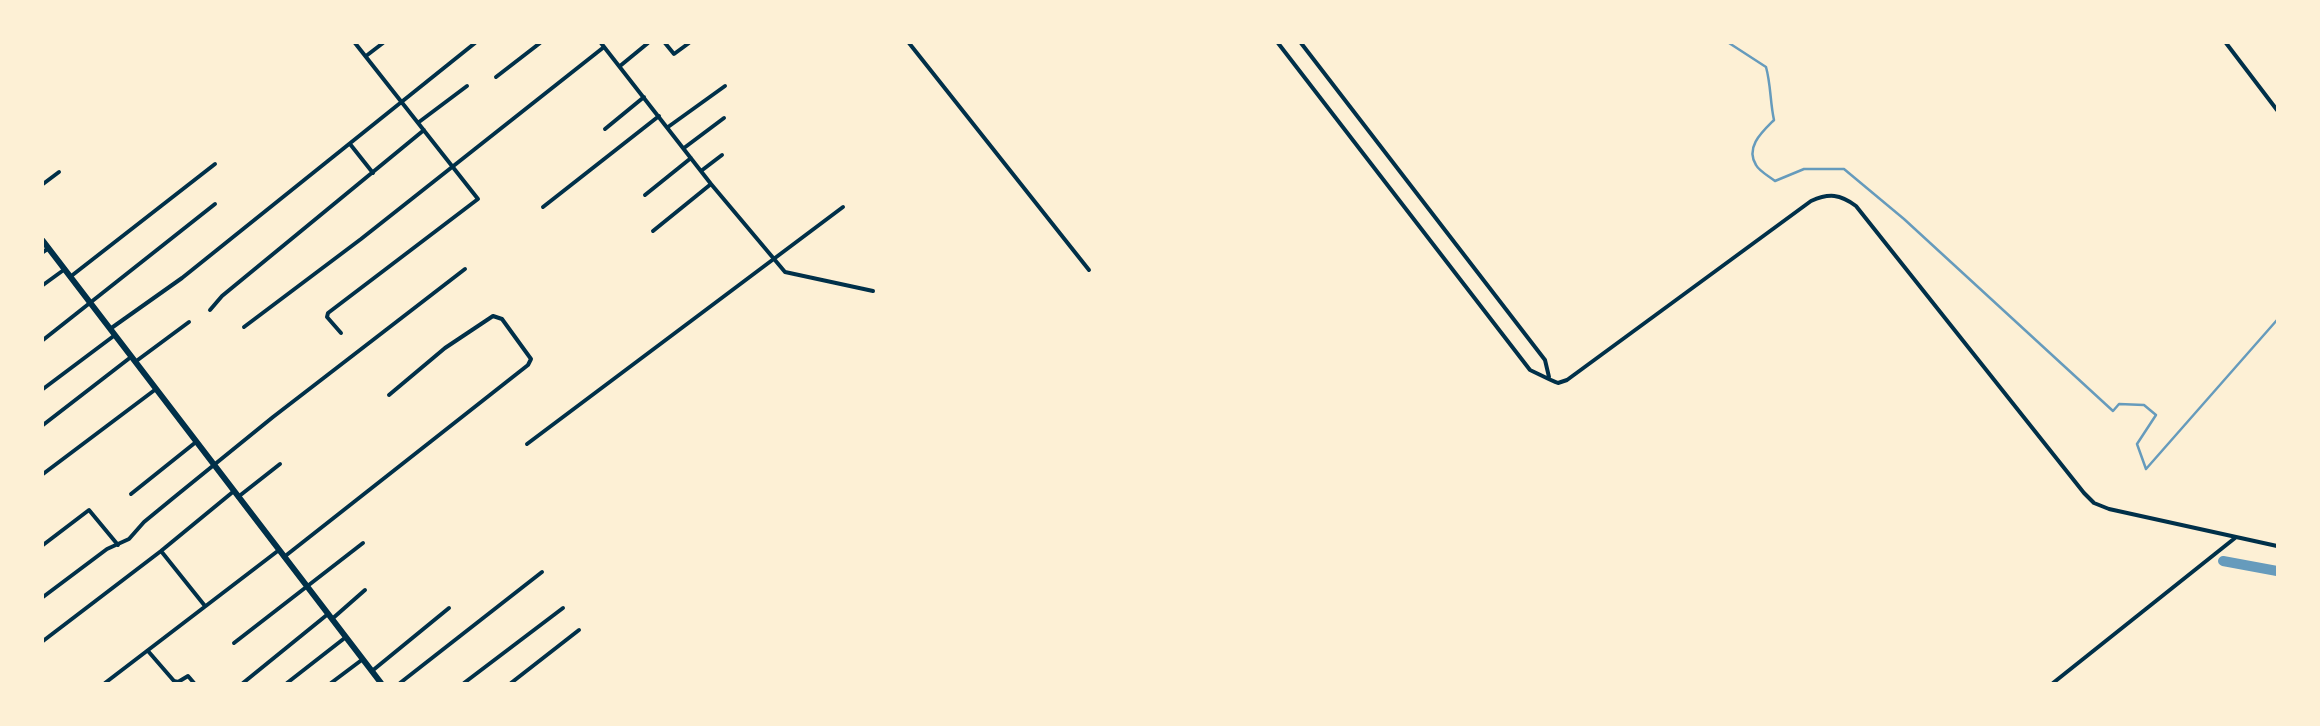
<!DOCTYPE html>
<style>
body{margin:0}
#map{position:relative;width:2320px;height:726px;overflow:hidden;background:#fdf0d5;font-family:"Sofia Sans Condensed",sans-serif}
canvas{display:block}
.frame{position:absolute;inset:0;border:44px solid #fdf0d5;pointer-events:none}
</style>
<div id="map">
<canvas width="2320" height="726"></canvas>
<div class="frame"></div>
</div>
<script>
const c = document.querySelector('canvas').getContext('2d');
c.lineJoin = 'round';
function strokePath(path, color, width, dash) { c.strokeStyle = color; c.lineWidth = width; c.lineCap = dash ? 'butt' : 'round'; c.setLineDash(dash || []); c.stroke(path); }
const stream = new Path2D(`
 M 1729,43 L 1766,67 C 1771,85 1770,102 1774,120 C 1762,132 1745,147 1756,165 C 1759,171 1770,177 1775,181 L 1804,169 L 1844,169 L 1904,219 L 2113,411 L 2119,404 L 2144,405 L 2156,415 L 2137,444 L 2146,469 L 2277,320`);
const canal = new Path2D(`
 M 2223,561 L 2277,571`);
const minor = new Path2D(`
 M 601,43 L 711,184 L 785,272 L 873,291
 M 665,43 L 674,54 L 689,43
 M 909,43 L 1089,270
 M 1278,43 L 1530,370 C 1539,374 1550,380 1558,383 L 1567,380 L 1811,201 C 1829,193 1840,194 1856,206 L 2084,493 L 2094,503 L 2109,509 L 2277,546
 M 1301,43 L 1545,360 L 1549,377
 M 2226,43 L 2277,110
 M 366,56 L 383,43
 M 620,66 L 648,43
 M 496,77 L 540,43
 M 419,122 L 467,86
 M 668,127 L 725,86
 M 605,129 L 644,97
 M 350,144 L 373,173
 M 684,148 L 724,118
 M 701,171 L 722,155
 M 43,184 L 59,172
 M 645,195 L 691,158
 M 543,207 L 659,116
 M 653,231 L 711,184
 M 43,252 L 49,248
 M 70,277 L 215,164
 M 43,285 L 65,269
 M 210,310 L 222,296 L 424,130
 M 244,327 L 361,239 L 604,47
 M 110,329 L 182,278 L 475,43
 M 341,333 L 327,317 L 328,313 L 478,199 L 355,43
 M 43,340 L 215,204
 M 135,362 L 189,322
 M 43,389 L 115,335
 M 43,425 L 131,357
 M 527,444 L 843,207
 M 43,474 L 156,389
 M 131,494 L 196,442
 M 238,497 L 280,464
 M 43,545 L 89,510 L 118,545
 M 161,551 L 205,606
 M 284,557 L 528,365 L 531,359 L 502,319 L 493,316 L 445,348 L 389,395
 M 43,597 L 107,549 L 129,539 L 144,522 L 172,499 L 273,417 L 465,269
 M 332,619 L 365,590
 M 43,641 L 161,551 L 234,491
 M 234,643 L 363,543
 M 148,651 L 174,681 L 178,682 L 188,676 L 194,683
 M 372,671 L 449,608
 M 105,683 L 279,550
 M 243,683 L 328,614
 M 287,683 L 346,637
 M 331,683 L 363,659
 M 400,683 L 542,572
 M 464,683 L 563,608
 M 511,683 L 579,630
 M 2053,683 L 2235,538`);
const tertiary = new Path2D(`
 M 43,241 L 381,683`);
strokePath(stream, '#669bbc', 2.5);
strokePath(canal, '#669bbc', 10);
strokePath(minor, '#003049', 4);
strokePath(tertiary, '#003049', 6);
</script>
